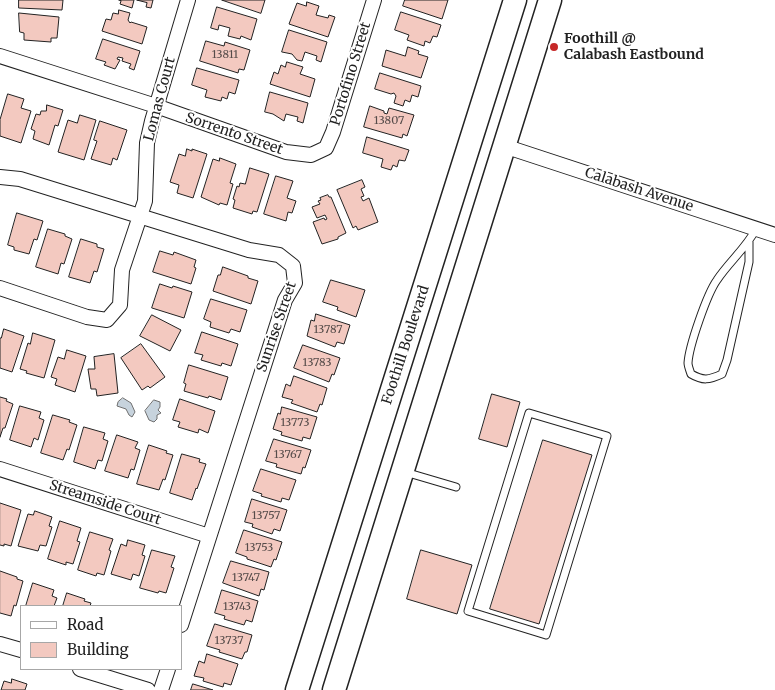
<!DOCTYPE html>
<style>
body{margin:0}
#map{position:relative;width:775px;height:690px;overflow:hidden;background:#fff;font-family:Merriweather,serif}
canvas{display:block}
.legend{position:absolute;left:20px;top:605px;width:162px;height:65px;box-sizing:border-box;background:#fff;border:1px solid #a7a7a7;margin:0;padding:6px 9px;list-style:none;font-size:15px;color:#222}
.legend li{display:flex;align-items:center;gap:10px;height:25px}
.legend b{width:25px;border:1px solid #a7a7a7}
</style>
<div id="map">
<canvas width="775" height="690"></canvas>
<ul class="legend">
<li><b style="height:6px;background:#fff"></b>Road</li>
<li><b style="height:14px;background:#f3c9c0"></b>Building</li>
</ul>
</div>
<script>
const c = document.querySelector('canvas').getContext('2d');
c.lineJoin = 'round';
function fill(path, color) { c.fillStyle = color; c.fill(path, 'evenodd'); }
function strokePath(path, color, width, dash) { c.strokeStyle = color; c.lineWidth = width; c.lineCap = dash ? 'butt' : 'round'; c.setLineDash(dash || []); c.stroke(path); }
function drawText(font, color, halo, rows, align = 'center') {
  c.font = font + ' Merriweather,serif'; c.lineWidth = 4; c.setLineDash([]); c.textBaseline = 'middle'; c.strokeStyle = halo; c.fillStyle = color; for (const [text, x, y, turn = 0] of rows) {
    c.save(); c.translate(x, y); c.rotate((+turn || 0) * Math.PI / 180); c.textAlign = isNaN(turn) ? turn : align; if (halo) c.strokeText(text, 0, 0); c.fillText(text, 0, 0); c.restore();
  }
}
const water = new Path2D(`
 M 123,398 L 131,403 L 135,412 L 132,417 L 129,415 L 126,409 L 117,406 L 118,402 Z
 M 154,400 L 160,402 L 160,407 L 158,410 L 161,413 L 157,415 L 157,419 L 154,422 L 149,420 L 145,411 Z`);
const building = new Path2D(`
 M 19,0 L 63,0 L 62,10 L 19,8 Z
 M 119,0 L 134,0 L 132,8 L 120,4 L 121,1 Z
 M 137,0 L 153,0 L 151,8 L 146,7 L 147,3 Z
 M 222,0 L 265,0 L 261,13 Z
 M 405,0 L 448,0 L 442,19 L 403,6 Z
 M 307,2 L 319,6 L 316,15 L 328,18 L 329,15 L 335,17 L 328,37 L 289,24 L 297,3 L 306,6 Z
 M 217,7 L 257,19 L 251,40 L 241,36 L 240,39 L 228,36 L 230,28 L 219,25 L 218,30 L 211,28 Z
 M 119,10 L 130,13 L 128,20 L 130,23 L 131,22 L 147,27 L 142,44 L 102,31 L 106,19 L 111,20 L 113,13 L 118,14 Z
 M 401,12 L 441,25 L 437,37 L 433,36 L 430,43 L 425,41 L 424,46 L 407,40 L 409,35 L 395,30 Z
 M 19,13 L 59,17 L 57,38 L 51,38 L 51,42 L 24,40 L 24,33 L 20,32 Z
 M 289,30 L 327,42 L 321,62 L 316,60 L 317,56 L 305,52 L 302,61 L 297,60 L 292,54 L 282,52 Z
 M 103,39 L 140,51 L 134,70 L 129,68 L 131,64 L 122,61 L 123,58 L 118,57 L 117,59 L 120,60 L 115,69 L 104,65 L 106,62 L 96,59 Z
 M 206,41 L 224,46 L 225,42 L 250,50 L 244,70 L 239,69 L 238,73 L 200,61 Z
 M 408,47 L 419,51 L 418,54 L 428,57 L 421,78 L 382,66 L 386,50 L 405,56 Z
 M 287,62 L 303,67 L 300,74 L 315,79 L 310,97 L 270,84 L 274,72 L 278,74 L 281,65 L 285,67 Z
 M 197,68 L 239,80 L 235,94 L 229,92 L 227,99 L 222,97 L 221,101 L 205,97 L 207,90 L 192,85 Z
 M 380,73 L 421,86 L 418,97 L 412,95 L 410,102 L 405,100 L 403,106 L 394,103 L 396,96 L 394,93 L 391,94 L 375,89 Z
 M 270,92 L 308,103 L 303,123 L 297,121 L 298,117 L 286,114 L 284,121 L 273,114 L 265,112 Z
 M 8,94 L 24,99 L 21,108 L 31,111 L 21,143 L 0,136 L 0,120 Z
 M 47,105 L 63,110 L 58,126 L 55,125 L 49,145 L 33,139 L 35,131 L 31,129 L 36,114 L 40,115 L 41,111 L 46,111 Z
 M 370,106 L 384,111 L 384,113 L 387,114 L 389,108 L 414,115 L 407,136 L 403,134 L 402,138 L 364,127 Z
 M 80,115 L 96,120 L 84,160 L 58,152 L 68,120 L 77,123 Z
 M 100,121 L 127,130 L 117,160 L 113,158 L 111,165 L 91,159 L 97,141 L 94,140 Z
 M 367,137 L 409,150 L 405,161 L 399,160 L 397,167 L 393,165 L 391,170 L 381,167 L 383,159 L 363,153 Z
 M 187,149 L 192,151 L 192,149 L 207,154 L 193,198 L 177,193 L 179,185 L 170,182 L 179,154 L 185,156 Z
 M 220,158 L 236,164 L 230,183 L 233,184 L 227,205 L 220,203 L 219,205 L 201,197 L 213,159 L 219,161 Z
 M 250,168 L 269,174 L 257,212 L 253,211 L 252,214 L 233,208 L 235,200 L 233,199 L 237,186 L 239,187 L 240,183 L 245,184 Z
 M 276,176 L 293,181 L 287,198 L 296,201 L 292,213 L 288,212 L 286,221 L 264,214 Z
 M 362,180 L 365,187 L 361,189 L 364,196 L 361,197 L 363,201 L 369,198 L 378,222 L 358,230 L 356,226 L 353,228 L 337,190 Z
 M 328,195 L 329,197 L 331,197 L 346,233 L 338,237 L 338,239 L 322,244 L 313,222 L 324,218 L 325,220 L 327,219 L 325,215 L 317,218 L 312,207 L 320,204 L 318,201 L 321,200 L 320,198 Z
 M 17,213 L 43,221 L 37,240 L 34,239 L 29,254 L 14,250 L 14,247 L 8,245 Z
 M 48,229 L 65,234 L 65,236 L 72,239 L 64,264 L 61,263 L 58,274 L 36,267 Z
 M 81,239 L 97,244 L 97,247 L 104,249 L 97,272 L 94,271 L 90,283 L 69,277 Z
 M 160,251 L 173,255 L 174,252 L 196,260 L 194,267 L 196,268 L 191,284 L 153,272 Z
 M 223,267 L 248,276 L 248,278 L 258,281 L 251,304 L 213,291 L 218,275 L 220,275 Z
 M 331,280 L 365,290 L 356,317 L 337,310 L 338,307 L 323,302 Z
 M 160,284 L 172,288 L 173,286 L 192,292 L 184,318 L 152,308 Z
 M 211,299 L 247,310 L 240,332 L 231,329 L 229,333 L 210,327 L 211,322 L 204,319 Z
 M 316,314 L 350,325 L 344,344 L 337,342 L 335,347 L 307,336 L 311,320 L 314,321 Z
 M 152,315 L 181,330 L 170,351 L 140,336 Z
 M 4,329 L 24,336 L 12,372 L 0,368 L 0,338 L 1,338 Z
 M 202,332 L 238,344 L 231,366 L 222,363 L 221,366 L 201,360 L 203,355 L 195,353 Z
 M 33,333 L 55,340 L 44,378 L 26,373 L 27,371 L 20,369 L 28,343 L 30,344 Z
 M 141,344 L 165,377 L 150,388 L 148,386 L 142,390 L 121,358 Z
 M 303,345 L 340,358 L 334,375 L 332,374 L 329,382 L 294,368 Z
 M 67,350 L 86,356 L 75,392 L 55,385 L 57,379 L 51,377 L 58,357 L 64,359 Z
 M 114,354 L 118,393 L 97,396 L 96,389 L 91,389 L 88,369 L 95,369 L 94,357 Z
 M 189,365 L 228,377 L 221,400 L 209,396 L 208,398 L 184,391 L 186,384 L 184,383 Z
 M 294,376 L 327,388 L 322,405 L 320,404 L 317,412 L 291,403 L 293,400 L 282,397 L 286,384 L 290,386 Z
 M 492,394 L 520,402 L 507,447 L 479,439 Z
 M 0,397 L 7,399 L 6,401 L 13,404 L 5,428 L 3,428 L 0,437 Z
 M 180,399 L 215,411 L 208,433 L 199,429 L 198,433 L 178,427 L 180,422 L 173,420 Z
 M 20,406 L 41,412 L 39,418 L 44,420 L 38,440 L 34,438 L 31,447 L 10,440 Z
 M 282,407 L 317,417 L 310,439 L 303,437 L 302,441 L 281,435 L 282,432 L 273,429 L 278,413 L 280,414 Z
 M 53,415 L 70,420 L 69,422 L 77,425 L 69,450 L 67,449 L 63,460 L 41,453 Z
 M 84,427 L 105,433 L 103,439 L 108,441 L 102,461 L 98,460 L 95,469 L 74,462 Z
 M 117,435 L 138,442 L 135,448 L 140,450 L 134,470 L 131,469 L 128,478 L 105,471 Z
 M 274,439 L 311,450 L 305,468 L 303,467 L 301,474 L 276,467 L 277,464 L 266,461 Z
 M 543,440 L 592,455 L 539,624 L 490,609 Z
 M 149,445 L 167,451 L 166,453 L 173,455 L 165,480 L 163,479 L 159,490 L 137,484 Z
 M 182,454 L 200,459 L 199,462 L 206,464 L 197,489 L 196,488 L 192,500 L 170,493 Z
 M 261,469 L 296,480 L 289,500 L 282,498 L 281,502 L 261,496 L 262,494 L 253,491 Z
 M 252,499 L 287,510 L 280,531 L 274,529 L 272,534 L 252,527 L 253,524 L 245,522 Z
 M 0,503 L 21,510 L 11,546 L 4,544 L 4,546 L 0,545 Z
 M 35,511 L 52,517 L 49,526 L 52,527 L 46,546 L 40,545 L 38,551 L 18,546 L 28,514 L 33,515 Z
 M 60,521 L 81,528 L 77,541 L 80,542 L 73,564 L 66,562 L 66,565 L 48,559 Z
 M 244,530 L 282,542 L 276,560 L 274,559 L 271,567 L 247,559 L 247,557 L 236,553 Z
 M 90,532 L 113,539 L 109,550 L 111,551 L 104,575 L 97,573 L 96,576 L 78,570 Z
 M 128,540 L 145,545 L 142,555 L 145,556 L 139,576 L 133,574 L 131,580 L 111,574 L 121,544 L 126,546 Z
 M 152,550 L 175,556 L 171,567 L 174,568 L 166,593 L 159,591 L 158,593 L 140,588 Z
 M 421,550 L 472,565 L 457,614 L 407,599 Z
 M 231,561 L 269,572 L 264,590 L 261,589 L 259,596 L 223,583 Z
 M 0,571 L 17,577 L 17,579 L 23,581 L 16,606 L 14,605 L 11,616 L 0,613 Z
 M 33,583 L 54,590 L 52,596 L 57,598 L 54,606 L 26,606 Z
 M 222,590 L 258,601 L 252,622 L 246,620 L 244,625 L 224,619 L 225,616 L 215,613 Z
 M 67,593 L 85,599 L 84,601 L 91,603 L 90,606 L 63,606 Z
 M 215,624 L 252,635 L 247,652 L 245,652 L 242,659 L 219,652 L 220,650 L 207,646 Z
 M 207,654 L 238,664 L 231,685 L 224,683 L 223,687 L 203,681 L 204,678 L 194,676 L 199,661 L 204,663 Z
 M 12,679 L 27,684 L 25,690 L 1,690 L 4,681 L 11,683 Z
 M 193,684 L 213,690 L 191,690 Z`);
const service = new Path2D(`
 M 749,242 L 749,262 L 727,360 L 722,374 C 709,380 703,381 691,374 C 690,371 688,366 688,363 C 689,346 707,294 717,280 C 729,262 746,248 756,229
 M 529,413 L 607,436 L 546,635 L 468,611 Z
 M 405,472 L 456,487`);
const minor = new Path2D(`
 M 0,56 L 156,106 L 286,152 L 311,155 L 326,148 L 333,132 L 374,0
 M 504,146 L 775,235
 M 0,177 L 20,179 L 249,250 L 279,255 L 293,266 L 295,283 L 285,300 L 181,625
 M 0,288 L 87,317 L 107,320 L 120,305 L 122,270 L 145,201 L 147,143 L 152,121 L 188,0
 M 0,469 L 209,536
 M 0,644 L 21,650
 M 80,669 L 148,690
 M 161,690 L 168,669`);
const primary = new Path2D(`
 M 297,690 L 515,0
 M 334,690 L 550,0`);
const markers = [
 [554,47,5,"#c62828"]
];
const numberNames = [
 ["13811",225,55],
 ["13807",389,121],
 ["13787",328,330],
 ["13783",317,363],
 ["13773",295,423],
 ["13767",288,455],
 ["13757",266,516],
 ["13753",259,548],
 ["13747",246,578],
 ["13743",237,607],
 ["13737",229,641]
];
const poiNames = [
 ["Foothill @",564,39],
 ["Calabash Eastbound",564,55]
];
const streetNames = [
 ["Portofino Street",351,74,-73],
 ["Lomas Court",160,99,-75],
 ["Sorrento Street",234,134,19],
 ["Calabash Avenue",639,190,18],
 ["Sunrise Street",277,327,-71],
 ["Foothill Boulevard",406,345,-72],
 ["Streamside Court",105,503,18]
];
fill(water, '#c7d3dd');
strokePath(water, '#6f6f6f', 1);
fill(building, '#f3c9c0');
strokePath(building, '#222', 1);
strokePath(service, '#222', 9);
strokePath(minor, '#222', 16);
strokePath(primary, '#222', 25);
strokePath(service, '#fff', 7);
strokePath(minor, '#fff', 14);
strokePath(primary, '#fff', 22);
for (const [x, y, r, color] of markers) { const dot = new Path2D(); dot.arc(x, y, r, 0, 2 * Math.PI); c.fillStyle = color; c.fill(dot); strokePath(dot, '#fff', 2); }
drawText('11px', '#564c4a', null, numberNames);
drawText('bold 14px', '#222', '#fff', poiNames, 'left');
drawText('14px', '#222', '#fff', streetNames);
</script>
